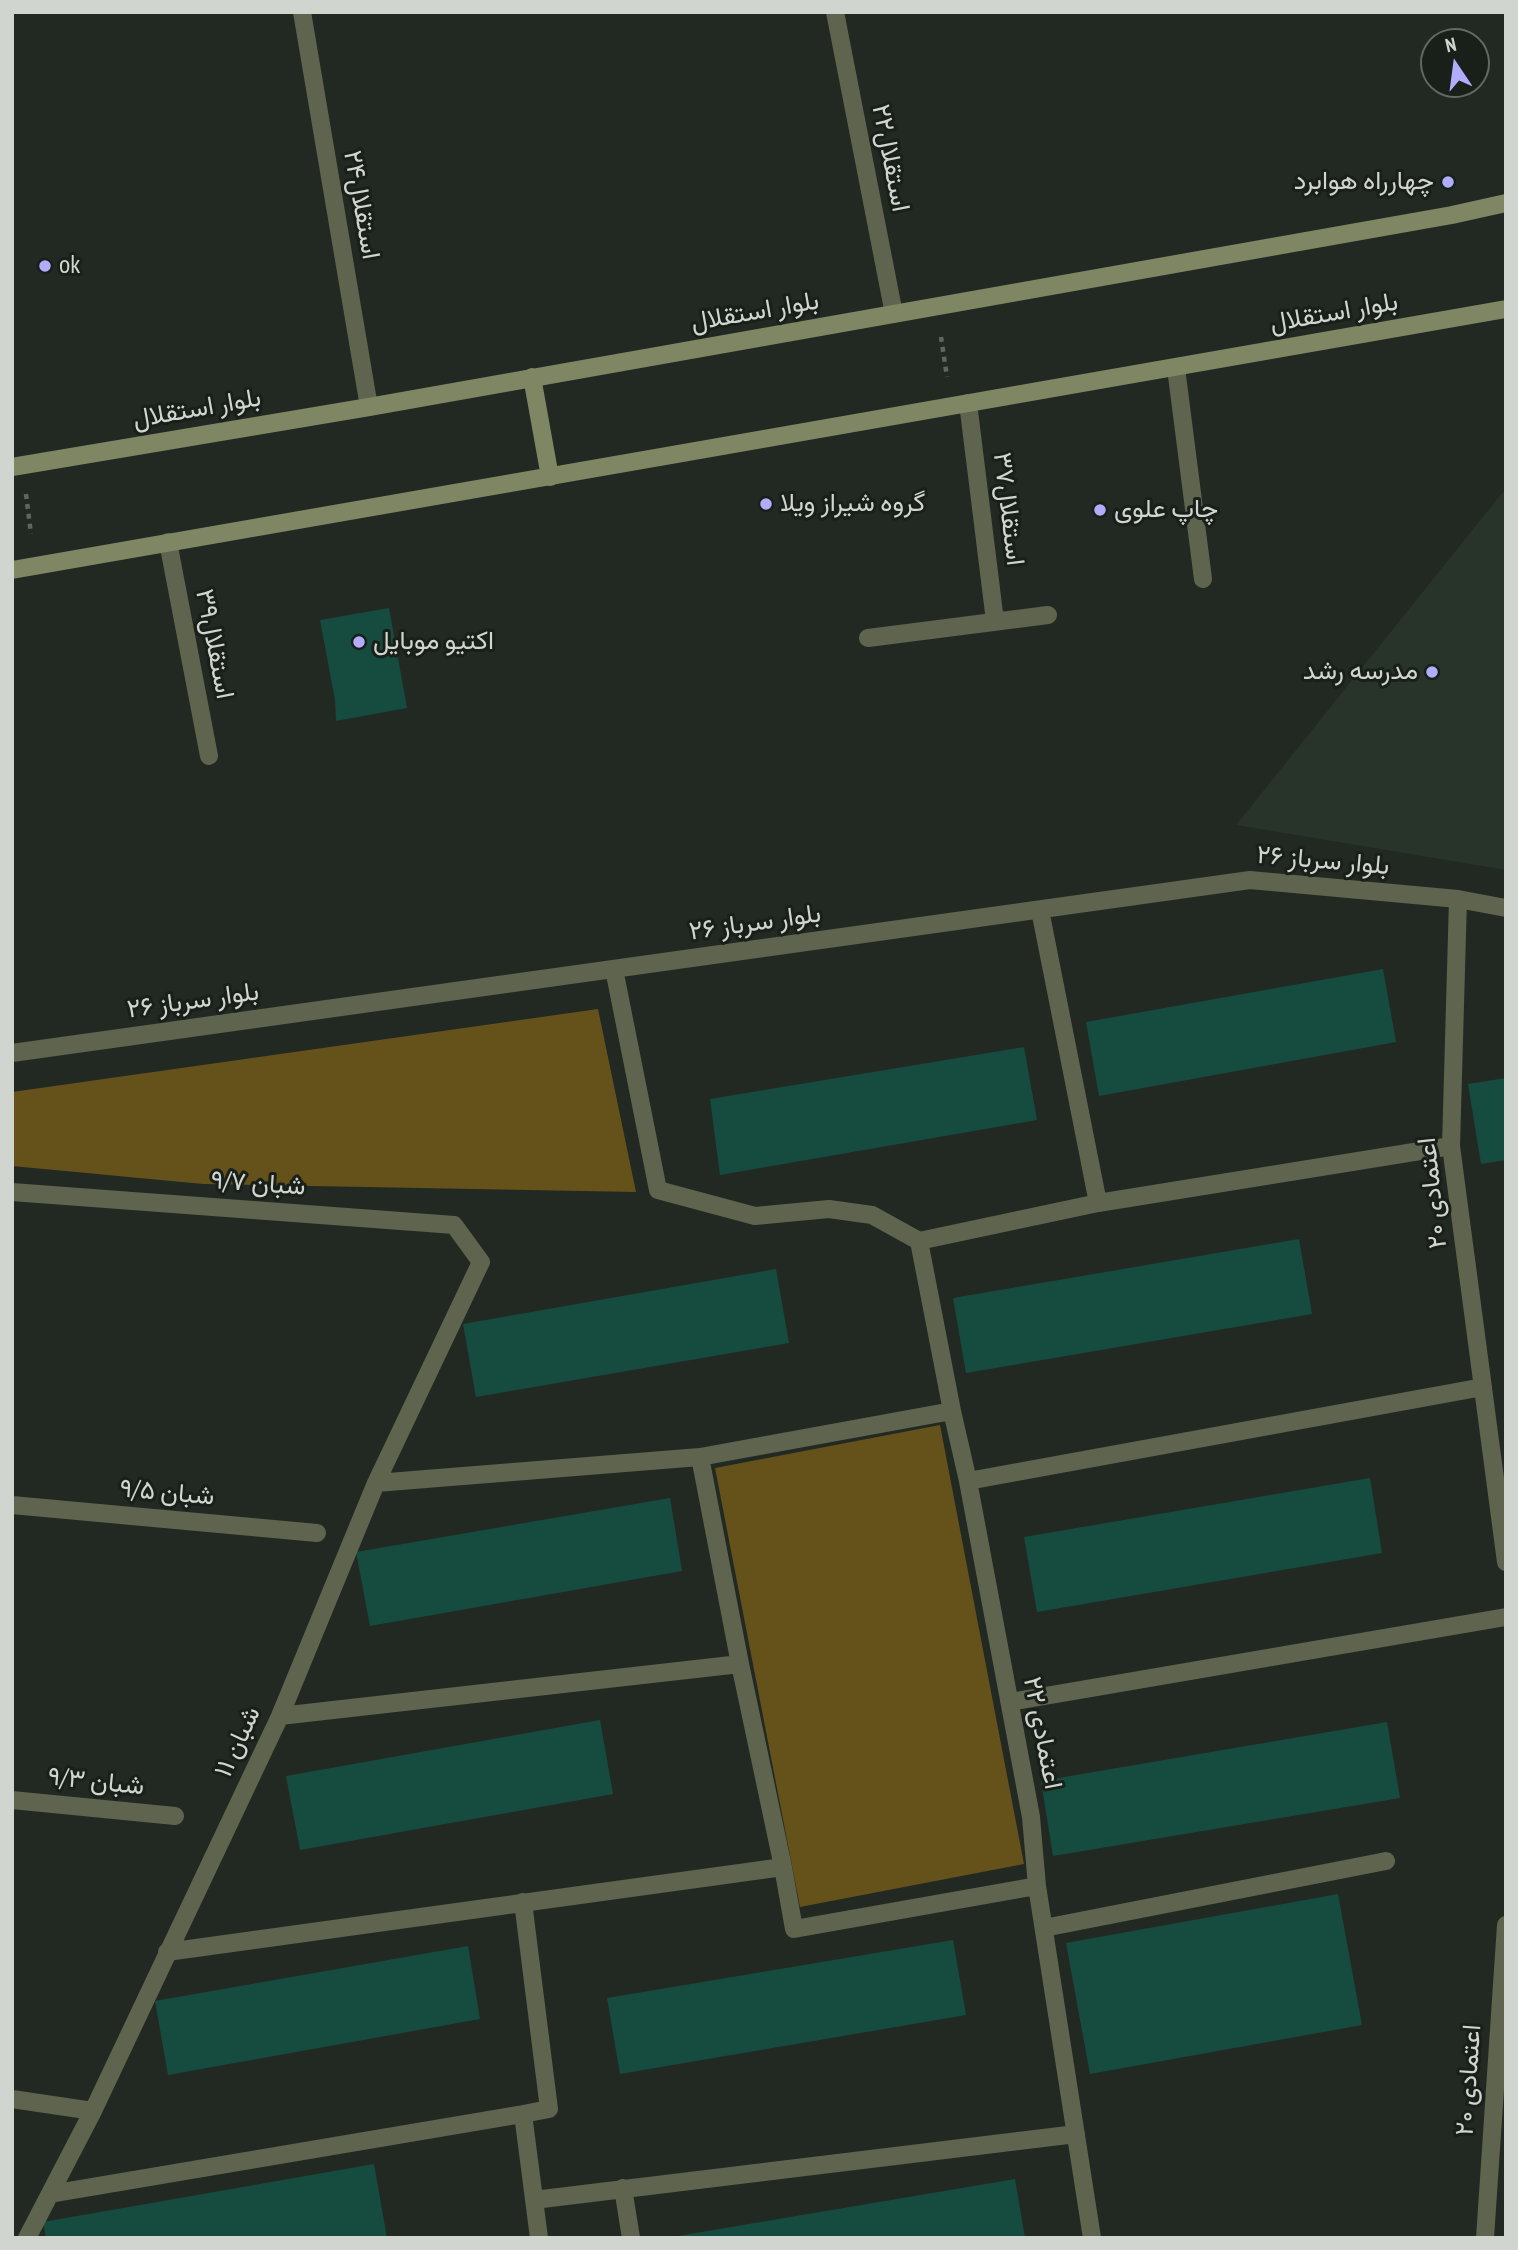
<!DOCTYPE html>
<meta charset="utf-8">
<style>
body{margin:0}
#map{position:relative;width:1518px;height:2250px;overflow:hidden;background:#222922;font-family:"PT Sans Narrow",sans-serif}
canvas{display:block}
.frame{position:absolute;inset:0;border:14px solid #d0d5d0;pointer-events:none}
.north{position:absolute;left:1420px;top:28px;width:70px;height:70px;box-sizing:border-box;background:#191f19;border:2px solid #626862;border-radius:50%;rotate:347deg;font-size:19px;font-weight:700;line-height:28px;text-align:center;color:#d0d5d0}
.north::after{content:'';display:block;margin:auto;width:24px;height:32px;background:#b1adfa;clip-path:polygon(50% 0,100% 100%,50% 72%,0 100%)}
</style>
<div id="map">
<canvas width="1518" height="2250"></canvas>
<div class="frame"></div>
<div class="north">N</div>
</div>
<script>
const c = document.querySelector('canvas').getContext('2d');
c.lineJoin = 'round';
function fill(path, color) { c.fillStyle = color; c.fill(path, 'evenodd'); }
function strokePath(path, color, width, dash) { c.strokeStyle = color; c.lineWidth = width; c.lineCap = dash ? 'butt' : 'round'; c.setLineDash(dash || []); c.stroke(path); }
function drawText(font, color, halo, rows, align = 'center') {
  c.font = font + ' "PT Sans Narrow",Vazirmatn,sans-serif'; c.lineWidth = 6; c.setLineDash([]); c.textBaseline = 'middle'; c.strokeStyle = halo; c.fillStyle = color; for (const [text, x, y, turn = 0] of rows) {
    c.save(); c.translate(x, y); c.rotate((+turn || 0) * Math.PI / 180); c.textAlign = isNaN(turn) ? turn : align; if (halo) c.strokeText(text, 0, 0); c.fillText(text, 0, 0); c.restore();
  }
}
const built = new Path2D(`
 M 1506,490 L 1506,870 L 1236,825 L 1502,493 Z`);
const forest = new Path2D(`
 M 598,1009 L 636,1192 L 203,1184 L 12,1166 L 12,1092 Z
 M 940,1425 L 1024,1864 L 800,1907 L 715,1468 Z`);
const building = new Path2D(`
 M 389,608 L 407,708 L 336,721 L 335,700 L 320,620 Z
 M 1383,969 L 1396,1042 L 1099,1096 L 1086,1022 Z
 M 1024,1047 L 1037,1120 L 720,1175 L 710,1099 Z
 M 1506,1078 L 1506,1160 L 1481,1164 L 1468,1084 Z
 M 1299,1239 L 1312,1314 L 966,1373 L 953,1298 Z
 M 776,1269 L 789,1343 L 476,1397 L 463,1324 Z
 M 1370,1478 L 1382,1553 L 1037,1612 L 1024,1537 Z
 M 670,1498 L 682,1571 L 370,1626 L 356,1552 Z
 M 600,1720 L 613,1794 L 300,1850 L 286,1776 Z
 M 1387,1722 L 1400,1798 L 1053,1856 L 1041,1781 Z
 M 1338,1894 L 1362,2025 L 1090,2074 L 1066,1943 Z
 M 953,1940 L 966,2015 L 620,2074 L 607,1998 Z
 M 468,1946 L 480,2019 L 168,2075 L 155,2001 Z
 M 374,2164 L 387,2238 L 46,2238 L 43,2222 Z
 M 1015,2179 L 1025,2238 L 678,2238 L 678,2236 Z`);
const path = new Path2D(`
 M 941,337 L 947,377
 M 26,494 L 31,534`);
const street = new Path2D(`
 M 302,12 L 369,407
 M 835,12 L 894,314
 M 1176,368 L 1203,579
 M 968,403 L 995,621
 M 168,542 L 209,756
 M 868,638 L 1048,615
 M 1458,899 L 1451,1146 L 1506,1562
 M 1040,910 L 1098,1203
 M 614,969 L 658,1190 L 755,1216 L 829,1209 L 872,1215 L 919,1241 L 1098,1203 L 1451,1146
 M 12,1053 L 1250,880 L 1458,899 L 1506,908
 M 12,1192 L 454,1225 L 481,1262 L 376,1483 L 280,1716 L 93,2111 L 27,2238
 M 919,1241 L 952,1411 L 968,1481 L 1031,1817 L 1037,1886 L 1092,2238
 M 700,1457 L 740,1664 L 783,1867 L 794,1929 L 1037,1886
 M 968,1481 L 1483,1387
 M 376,1483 L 700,1457 L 952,1411
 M 12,1505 L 317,1533
 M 1010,1702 L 1506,1617
 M 280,1716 L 740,1664
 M 12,1800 L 175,1816
 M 523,1902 L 549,2109 L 523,2114
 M 1044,1928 L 1386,1861
 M 167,1952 L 783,1867
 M 12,2099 L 93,2111
 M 623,2188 L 631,2238
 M 50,2194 L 523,2114 L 539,2238
 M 534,2200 L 1076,2134
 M 1485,2238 L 1506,1925`);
const secondary = new Path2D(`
 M 532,377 L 550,477
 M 12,467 L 369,407 L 1452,215 L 1506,203
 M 12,570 C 510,482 1008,398 1506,309`);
const markers = [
 [1448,182,7,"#b1adfa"],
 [45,266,7,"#b1adfa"],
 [766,504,7,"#b1adfa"],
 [1100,510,7,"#b1adfa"],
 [359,642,7,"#b1adfa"],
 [1432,672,7,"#b1adfa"]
];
const streetNames = [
 ["استقلال۲۲",890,158,79],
 ["استقلال۲۴",361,205,80],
 ["بلوار استقلال",755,312,-10],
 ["بلوار استقلال",1334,313,-10],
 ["بلوار استقلال",197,409,-10],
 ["استقلال۳۷",1008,509,83],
 ["استقلال۳۹",214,644,79],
 ["۲۶ بلوار سرباز",1323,861,5],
 ["۲۶ بلوار سرباز",755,923,-8],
 ["۲۶ بلوار سرباز",193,1001,-8],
 ["۹/۷ شبان",258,1184,4],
 ["۲۰ اعتمادی",1433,1193,-96],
 ["۹/۵ شبان",167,1493,5],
 ["۲۲ اعتمادی",1042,1733,79],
 ["۱۱ شبان",238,1742,-65],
 ["۹/۳ شبان",96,1782,6],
 ["۲۰ اعتمادی",1469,2080,-86]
];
const poiNames = [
 ["چهارراه هوابرد",1434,182,"right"],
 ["ok",59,266],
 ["گروه شیراز ویلا",780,504],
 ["چاپ علوی",1114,510],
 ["اکتیو موبایل",373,642],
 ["مدرسه رشد",1418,672,"right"]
];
fill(built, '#283429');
fill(forest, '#65511a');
fill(building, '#164c3f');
strokePath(path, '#5f655f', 4.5, [5, 5]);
strokePath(street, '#5f644e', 18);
strokePath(secondary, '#7f8663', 18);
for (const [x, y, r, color] of markers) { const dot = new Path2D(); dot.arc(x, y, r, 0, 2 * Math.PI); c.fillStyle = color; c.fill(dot); strokePath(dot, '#191f19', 2.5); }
drawText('26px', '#d0d5d0', '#191f19', streetNames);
drawText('26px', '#d0d5d0', '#191f19', poiNames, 'left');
</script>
